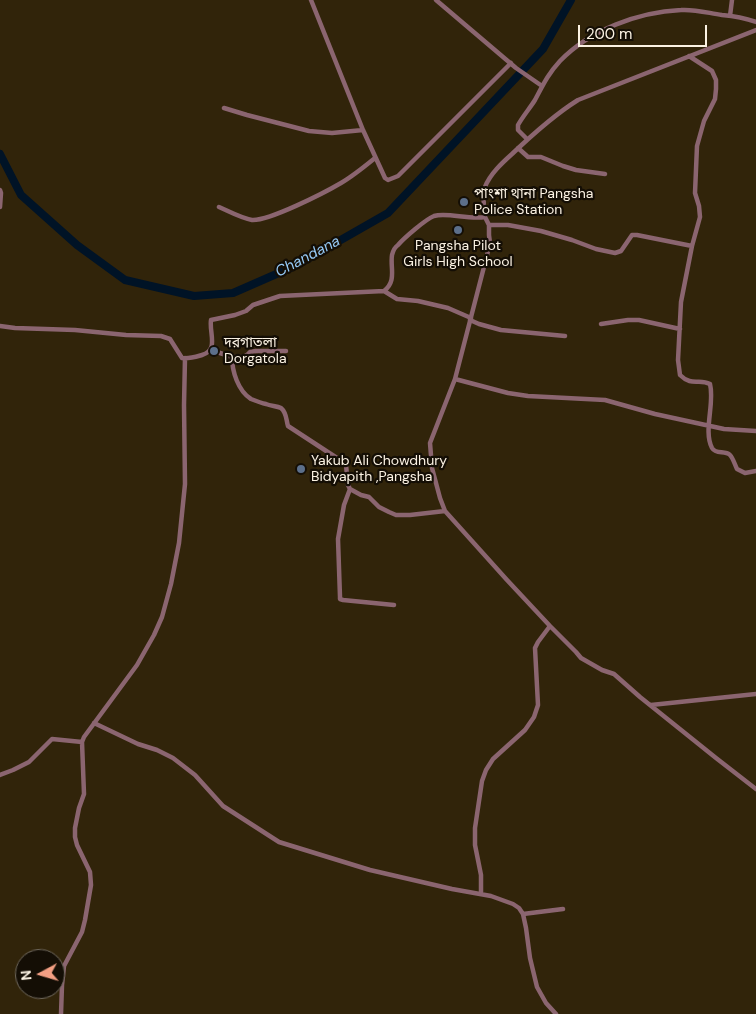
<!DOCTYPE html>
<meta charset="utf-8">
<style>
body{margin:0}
#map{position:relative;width:756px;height:1014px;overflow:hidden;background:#31240a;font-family:"DM Sans",sans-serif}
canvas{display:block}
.north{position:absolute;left:15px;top:949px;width:50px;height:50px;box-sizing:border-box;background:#140e05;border:1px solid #70695e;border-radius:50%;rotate:264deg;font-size:14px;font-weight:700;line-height:20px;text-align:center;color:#fbf2e3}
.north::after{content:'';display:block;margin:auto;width:18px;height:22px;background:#f39f83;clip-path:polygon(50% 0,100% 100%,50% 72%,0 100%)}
.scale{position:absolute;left:578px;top:25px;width:129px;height:22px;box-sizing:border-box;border:2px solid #fbf2e3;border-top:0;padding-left:6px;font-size:15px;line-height:18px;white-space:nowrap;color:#fbf2e3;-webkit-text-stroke:4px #140e05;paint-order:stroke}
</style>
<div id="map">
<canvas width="756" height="1014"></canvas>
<div class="north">N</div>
<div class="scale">200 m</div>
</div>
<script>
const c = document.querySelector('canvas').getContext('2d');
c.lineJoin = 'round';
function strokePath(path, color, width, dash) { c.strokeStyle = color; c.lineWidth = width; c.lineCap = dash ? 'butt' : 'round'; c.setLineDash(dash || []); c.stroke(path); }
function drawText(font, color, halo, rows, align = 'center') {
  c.font = font + ' "DM Sans","Noto Sans Bengali",sans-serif'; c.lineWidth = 4.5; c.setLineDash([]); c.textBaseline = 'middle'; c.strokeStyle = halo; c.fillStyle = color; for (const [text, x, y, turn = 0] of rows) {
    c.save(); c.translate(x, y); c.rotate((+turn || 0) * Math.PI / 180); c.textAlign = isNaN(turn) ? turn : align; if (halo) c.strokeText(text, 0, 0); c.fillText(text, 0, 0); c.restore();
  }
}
const river = new Path2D(`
 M 0,154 L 21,195 L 77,245 L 125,280 L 194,296 L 233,293 L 297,265 L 388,213 L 543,49 L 571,0`);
const street = new Path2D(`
 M 311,0 L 363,130 L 385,178 L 388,180 L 398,176 L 511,63
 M 436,0 L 516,68 L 542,86
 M 730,16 L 732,0
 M 689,56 L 712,71 L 716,80 L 716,89 L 715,99 L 704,121 L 697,146 L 695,193 L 699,206 L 700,217 L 692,246 L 681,302 L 678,360 L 680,375 C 692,387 699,378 710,384 C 715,403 703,431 712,448 C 716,455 725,450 730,455 C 733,458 735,465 737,469 L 745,473 L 756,471
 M 224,108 L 247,115 L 309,131 L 332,133 L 363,130
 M 527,139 L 518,130 L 518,125 C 523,116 530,108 535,100 C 543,85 548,74 560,61 C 590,30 638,12 681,10 C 695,9 708,13 722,15 C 734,16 745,18 756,22
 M 518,148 L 528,157 L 541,157 L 563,166 L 576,170 L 605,174
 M 0,190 L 1,193 L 0,207
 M 219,207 C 230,212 241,218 252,220 C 269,221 324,193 341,183 C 353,176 364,167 375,158
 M 485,217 L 489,225 L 489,235 L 490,243 L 485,263 L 455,379 L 430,443 L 432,468 L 440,498 L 445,511 L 507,580 L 550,626 L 576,652 L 581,658 L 602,670 L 614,674 L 640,697 L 716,758 L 756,789
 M 489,225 L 508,225 L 541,231 L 572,240 L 596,249 L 615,253 L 621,251 L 632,235 L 637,235 L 692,246
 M 384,291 L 397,299 L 418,301 L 448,308 L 471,318
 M 470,320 L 479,324 L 501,330 L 565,336
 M 601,324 L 628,320 L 639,320 L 680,329
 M 0,326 L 15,328 L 75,330 L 126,335 L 161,336 L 170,339 L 182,358 C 189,359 195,357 202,355 C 219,350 209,333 211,320 L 235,315 L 246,311 L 253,305 L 280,296 L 384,291 C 397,281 390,268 392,255 C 393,251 395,247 398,245 C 404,238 426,219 434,216 C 447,212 469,220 485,217 C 484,207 482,196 485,187 C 490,174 502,163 512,154 C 533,134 554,115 578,100 L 756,30
 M 211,350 L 232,357 C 232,371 238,391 251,399 C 256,401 261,403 266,404 C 271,406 277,406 281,408 C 287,413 286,420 288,426 L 340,460 L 346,465 L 348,485 L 350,489 L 361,495 L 369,497 L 379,507 L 389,512 L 396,515 L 410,515 L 445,511
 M 232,357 L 243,357 L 247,355 L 250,352 L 256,351 L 286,351
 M 455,379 L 508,393 L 528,396 L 605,400 L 655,414 L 724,429 L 756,431
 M 350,489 L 344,505 L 338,539 L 340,597 L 340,599 L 343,600 L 394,605
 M 651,705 L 756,694
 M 94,723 L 138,744 L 157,750 L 173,758 L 195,775 L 223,806 L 279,842 L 370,870 L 452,889 L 491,896 L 513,904 L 519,908 L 523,914 L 526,928 L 530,958 L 537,987 L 546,1003 L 556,1014
 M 0,775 L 13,770 L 29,762 L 52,739 L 82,742
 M 481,894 L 481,875 L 475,845 L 475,828 L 482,781 L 486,770 L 493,759 L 525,730 L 534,717 L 538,705 L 535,648 L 538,642 L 550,626
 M 523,914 L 563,909
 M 61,1014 L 62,985 L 64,966 L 82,932 L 85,920 L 91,885 L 90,872 L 77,845 L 75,837 L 75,828 L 79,808 L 84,794 L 82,742 L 84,737 L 137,665 L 154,635 L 162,617 L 171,584 L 179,543 L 185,484 L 184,405 L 185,358`);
const markers = [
 [464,202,5,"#5c6f8a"],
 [458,230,5,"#5c6f8a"],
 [214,351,5,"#5c6f8a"],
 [301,469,5,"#5c6f8a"]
];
const poiNames = [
 ["পাংশা থানা Pangsha",474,194],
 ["Police Station",474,210],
 ["Pangsha Pilot",458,246,"center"],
 ["Girls High School",458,262,"center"],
 ["দরগাতলা",224,343],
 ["Dorgatola",224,359],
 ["Yakub Ali Chowdhury",311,461],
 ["Bidyapith ,Pangsha",311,477]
];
const waterNames = [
 ["Chandana",308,257,-28]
];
strokePath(river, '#001326', 8);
strokePath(street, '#8b6570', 4.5);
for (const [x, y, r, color] of markers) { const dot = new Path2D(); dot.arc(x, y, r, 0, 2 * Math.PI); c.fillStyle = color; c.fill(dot); strokePath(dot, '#140e05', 2); }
drawText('14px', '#fbf2e3', '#140e05', poiNames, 'left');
drawText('italic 15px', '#96caf6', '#140e05', waterNames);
</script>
